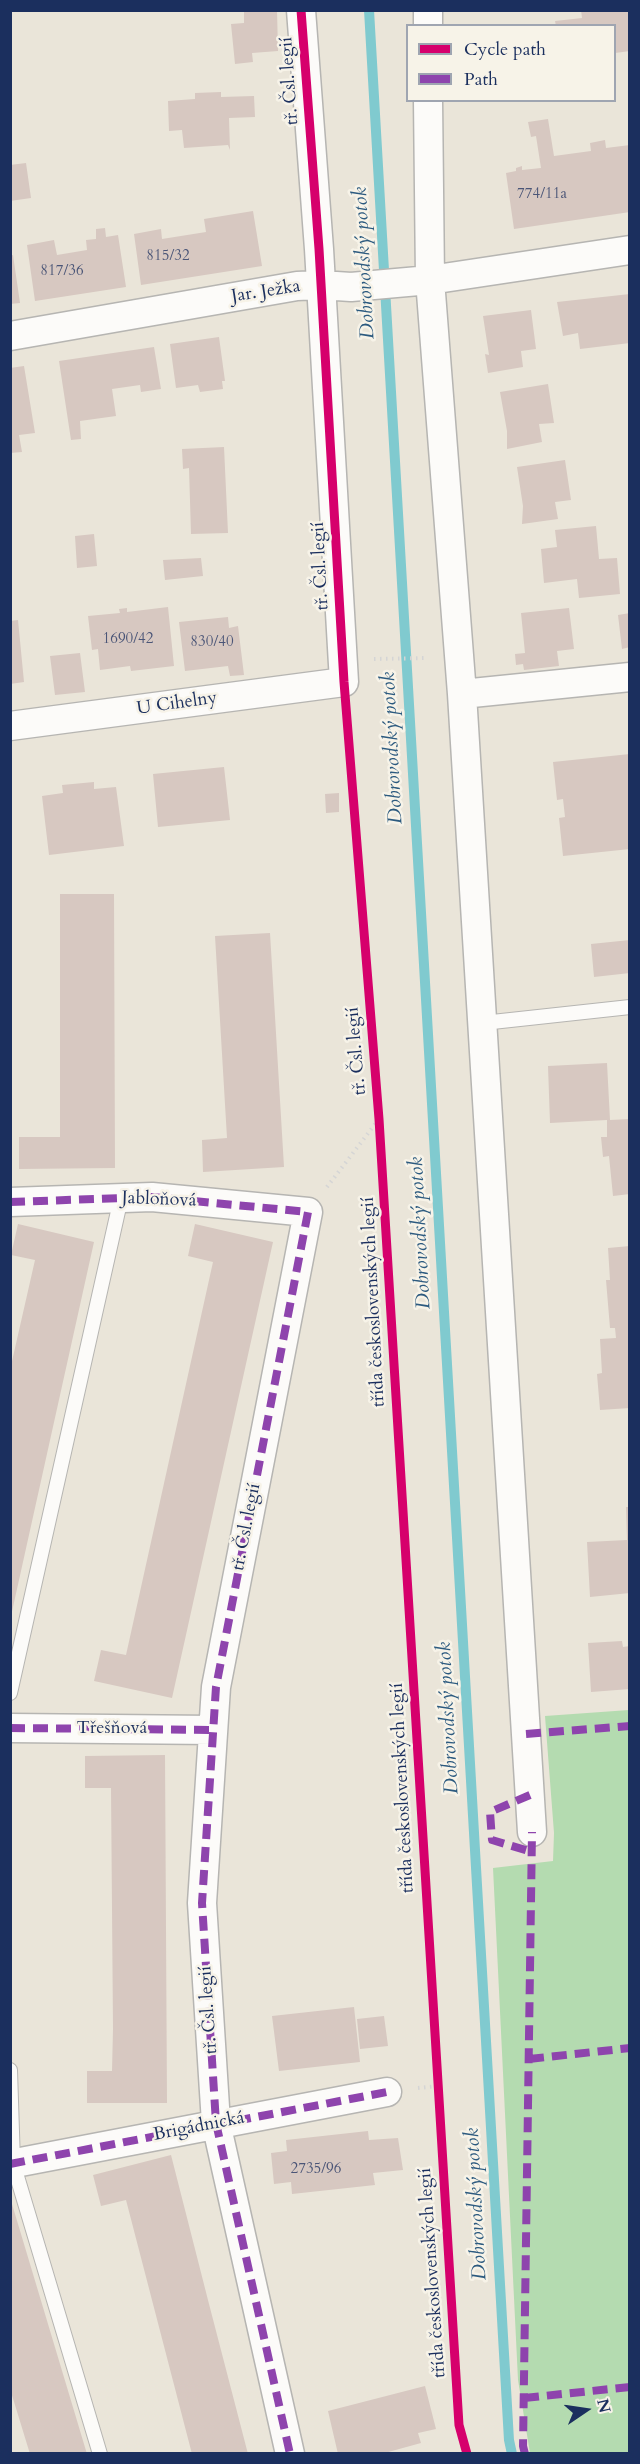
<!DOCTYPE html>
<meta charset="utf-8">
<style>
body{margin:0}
#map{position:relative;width:640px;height:2464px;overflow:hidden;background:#eae5d9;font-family:Cardo,serif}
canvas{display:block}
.frame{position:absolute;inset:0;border:12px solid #1b2f5e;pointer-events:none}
.legend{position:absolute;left:406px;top:24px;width:210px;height:78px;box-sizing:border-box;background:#f7f3e8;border:2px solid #9fa5b1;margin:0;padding:8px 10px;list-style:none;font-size:18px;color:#1b2f5e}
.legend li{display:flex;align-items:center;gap:12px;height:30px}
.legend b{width:30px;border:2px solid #9fa5b1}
.north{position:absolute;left:556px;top:2380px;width:60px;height:60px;-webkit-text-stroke:4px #f7f3e8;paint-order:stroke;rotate:77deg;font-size:16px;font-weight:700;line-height:24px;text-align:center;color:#1b2f5e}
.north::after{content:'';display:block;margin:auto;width:21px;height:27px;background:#1b2f5e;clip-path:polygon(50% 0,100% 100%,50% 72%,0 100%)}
</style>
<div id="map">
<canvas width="640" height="2464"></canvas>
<div class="frame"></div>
<ul class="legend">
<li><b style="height:8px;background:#d6006c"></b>Cycle path</li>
<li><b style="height:8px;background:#8e44ad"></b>Path</li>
</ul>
<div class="north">N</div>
</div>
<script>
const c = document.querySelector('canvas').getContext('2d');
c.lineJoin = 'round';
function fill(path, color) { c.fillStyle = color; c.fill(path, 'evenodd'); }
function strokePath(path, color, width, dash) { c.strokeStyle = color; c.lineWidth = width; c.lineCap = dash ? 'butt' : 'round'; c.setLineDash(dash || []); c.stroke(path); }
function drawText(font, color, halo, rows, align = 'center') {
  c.font = font + ' Cardo,serif'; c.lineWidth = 5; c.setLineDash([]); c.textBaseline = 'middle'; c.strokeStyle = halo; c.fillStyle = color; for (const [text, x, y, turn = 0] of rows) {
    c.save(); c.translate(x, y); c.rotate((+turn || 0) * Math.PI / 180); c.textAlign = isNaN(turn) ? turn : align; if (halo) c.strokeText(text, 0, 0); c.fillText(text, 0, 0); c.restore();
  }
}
const green = new Path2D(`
 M 629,1710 L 629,2453 L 530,2453 L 518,2380 L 493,1868 L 553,1861 L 554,1833 L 545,1716 Z`);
const stream = new Path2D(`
 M 369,10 L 509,2440 L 512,2454`);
const building = new Path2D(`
 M 244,10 L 277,10 L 278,51 L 252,53 L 253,62 L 235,64 L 231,24 L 244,23 Z
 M 581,10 L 630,10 L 630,51 L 615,53 L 615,26 L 556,26 L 555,21 L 582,18 Z
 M 221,92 L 221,97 L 254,96 L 255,117 L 229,118 L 230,150 L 228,145 L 184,148 L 182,130 L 169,131 L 168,101 L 195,99 L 195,93 Z
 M 548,119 L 554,156 L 591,151 L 590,143 L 605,140 L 606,148 L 630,145 L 630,212 L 514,229 L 506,173 L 516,171 L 516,168 L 522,166 L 522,170 L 541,168 L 536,136 L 531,137 L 528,122 Z
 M 26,163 L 31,198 L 10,201 L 10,165 Z
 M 253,211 L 262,266 L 141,285 L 134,234 L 161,229 L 162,239 L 206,232 L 204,219 Z
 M 105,228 L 106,237 L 118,235 L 126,287 L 35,301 L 27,245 L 54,240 L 57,255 L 87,250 L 86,240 L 96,239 L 96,229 Z
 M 13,255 L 20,303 L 10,304 L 10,256 Z
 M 630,294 L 630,343 L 580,349 L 578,333 L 563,336 L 557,302 Z
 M 531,310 L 536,349 L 521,351 L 523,367 L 488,373 L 485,354 L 489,355 L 483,316 Z
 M 219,337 L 225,381 L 222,381 L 223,389 L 200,392 L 198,385 L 176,388 L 170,344 Z
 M 154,347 L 161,389 L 141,392 L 140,385 L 112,389 L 116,416 L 80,421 L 81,439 L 71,440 L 59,361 Z
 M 24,366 L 35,433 L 19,435 L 22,452 L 10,453 L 10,368 Z
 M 548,384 L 554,423 L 539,424 L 542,442 L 507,449 L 507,431 L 500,392 Z
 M 224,447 L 228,533 L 191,534 L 189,468 L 183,469 L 182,449 Z
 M 565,460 L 571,500 L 555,502 L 558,519 L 522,524 L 523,506 L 517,467 Z
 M 596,526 L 599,559 L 617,558 L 620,594 L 579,598 L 577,579 L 544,583 L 541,549 L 557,547 L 555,530 Z
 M 94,534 L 97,566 L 77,568 L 75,536 Z
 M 201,558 L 203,576 L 165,580 L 163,560 Z
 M 168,607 L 174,666 L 131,671 L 130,666 L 100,670 L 98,649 L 92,650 L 88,616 L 120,613 L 119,609 L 127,608 L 127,612 Z
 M 569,608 L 574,649 L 557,651 L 559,666 L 524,670 L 523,664 L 516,665 L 515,654 L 525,653 L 521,613 Z
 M 630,613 L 630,647 L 622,649 L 618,615 Z
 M 228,617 L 229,628 L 238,626 L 244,675 L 230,676 L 228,666 L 185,671 L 179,622 Z
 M 18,620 L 24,682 L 10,684 L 10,621 Z
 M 80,653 L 85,692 L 55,695 L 50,656 Z
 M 630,754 L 630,849 L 563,856 L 559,818 L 565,817 L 563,799 L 557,800 L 553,762 Z
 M 224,767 L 230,820 L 158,827 L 153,774 Z
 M 94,782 L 94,789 L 116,787 L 124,846 L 49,855 L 42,796 L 63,793 L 62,785 Z
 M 339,793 L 339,812 L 326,813 L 325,794 Z
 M 60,894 L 114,894 L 115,1168 L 19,1169 L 19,1137 L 60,1137 Z
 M 270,933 L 284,1167 L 203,1172 L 202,1140 L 227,1138 L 215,936 Z
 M 630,940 L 630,973 L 594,977 L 591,944 Z
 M 607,1063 L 610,1120 L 630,1119 L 630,1194 L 613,1196 L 609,1156 L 603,1157 L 601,1137 L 607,1137 L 607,1120 L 550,1123 L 548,1066 Z
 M 18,1224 L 94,1242 L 11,1616 L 10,1370 L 35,1260 L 11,1255 Z
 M 195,1224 L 273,1242 L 172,1698 L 94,1681 L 101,1650 L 126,1655 L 213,1262 L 188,1256 Z
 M 630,1246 L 630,1408 L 600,1410 L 597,1374 L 602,1373 L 600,1339 L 616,1338 L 615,1328 L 610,1328 L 606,1280 L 610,1280 L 608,1248 Z
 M 626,1507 L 630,1507 L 630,1593 L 590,1597 L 587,1542 L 627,1540 Z
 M 622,1641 L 623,1647 L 630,1646 L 630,1689 L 591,1692 L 588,1643 Z
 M 165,1755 L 167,2103 L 87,2103 L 87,2071 L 112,2071 L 113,2029 L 111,1788 L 85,1788 L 85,1756 Z
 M 354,2007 L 360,2062 L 279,2071 L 272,2016 Z
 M 384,2016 L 388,2046 L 360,2049 L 357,2019 Z
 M 368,2131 L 369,2140 L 398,2138 L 403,2170 L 373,2173 L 375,2185 L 292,2194 L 291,2182 L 274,2184 L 271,2153 L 287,2151 L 286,2140 Z
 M 171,2155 L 209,2304 L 248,2454 L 192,2454 L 126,2200 L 101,2206 L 93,2175 Z
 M 10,2204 L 12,2204 L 87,2454 L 30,2454 L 15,2405 L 10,2389 Z
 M 425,2386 L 436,2429 L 418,2433 L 421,2443 L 381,2454 L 338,2454 L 328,2411 Z`);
const path = new Path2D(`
 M 374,659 L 426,658
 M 327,1187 L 379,1119
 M 418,2088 L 438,2086`);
const service = new Path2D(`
 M 483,1023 L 630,1007
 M 10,1693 L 121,1198
 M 10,2070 L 13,2163 L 100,2454`);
const minor = new Path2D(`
 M 428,10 L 428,26
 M 428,100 L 430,280 L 462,694 L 532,1832
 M 10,336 L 297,286 L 321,285 L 351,287 L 430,280 L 630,250
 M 462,694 L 630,677
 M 10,726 L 344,682 L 319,249 L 301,10
 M 10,1202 L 152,1197 L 308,1212 L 216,1687 L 202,1903 L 216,2123 L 290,2454
 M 10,1728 L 213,1730
 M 10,2164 L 387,2092`);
const quiet = new Path2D(`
 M 10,1202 L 152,1197 L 308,1212 L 216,1687 L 202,1903 L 216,2123 L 290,2454
 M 10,1728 L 213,1730
 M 526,1734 L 630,1726
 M 530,1795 L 490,1812 L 492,1840 L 532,1852
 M 529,2059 L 630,2048
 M 10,2164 L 387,2092
 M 524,2398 L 630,2387
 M 525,2454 L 523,2446 L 532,1832`);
const cycleway = new Path2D(`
 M 301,10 L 319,249 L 344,682 L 379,1119 L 459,2425 L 467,2454`);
const numberNames = [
 ["774/11a",542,195],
 ["815/32",168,257],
 ["817/36",62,272],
 ["1690/42",128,640],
 ["830/40",212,643],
 ["2735/96",316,2170]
];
const streetNames = [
 ["tř. Čsl. legií",290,81,-94],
 ["Jar. Ježka",266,292,-9],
 ["tř. Čsl. legií",321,566,-93],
 ["U Cihelny",177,704,-8],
 ["tř. Čsl. legií",357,1051,-95],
 ["Jabloňová",159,1200,2],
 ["třída československých legií",374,1302,-93],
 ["tř. Čsl. legií",247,1527,-79],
 ["Třešňová",112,1729],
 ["třída československých legií",403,1788,-93],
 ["tř. Čsl. legií",209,2010,-94],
 ["Brigádnická",199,2127,-11],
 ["třída československých legií",433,2273,-94]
];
const waterNames = [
 ["Dobrovodský potok",365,263,-93],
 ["Dobrovodský potok",393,748,-93],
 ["Dobrovodský potok",421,1233,-93],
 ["Dobrovodský potok",449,1718,-93],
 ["Dobrovodský potok",477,2204,-93]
];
fill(green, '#b4dbb0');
strokePath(stream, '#80cacf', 10);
fill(building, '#d7c8c1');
strokePath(service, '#b6b5b2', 16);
strokePath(minor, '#b6b5b2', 31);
strokePath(path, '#d5d5d5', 4, [1.5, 4.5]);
strokePath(service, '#fcfbf9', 14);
strokePath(minor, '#fcfbf9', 28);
strokePath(quiet, '#8e44ad', 8, [15, 8]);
strokePath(cycleway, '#d6006c', 9);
drawText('15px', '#4a5577', null, numberNames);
drawText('18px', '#1b2f5e', '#f7f3e8', streetNames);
drawText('italic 20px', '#2c5a7f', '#f7f3e8', waterNames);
</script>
